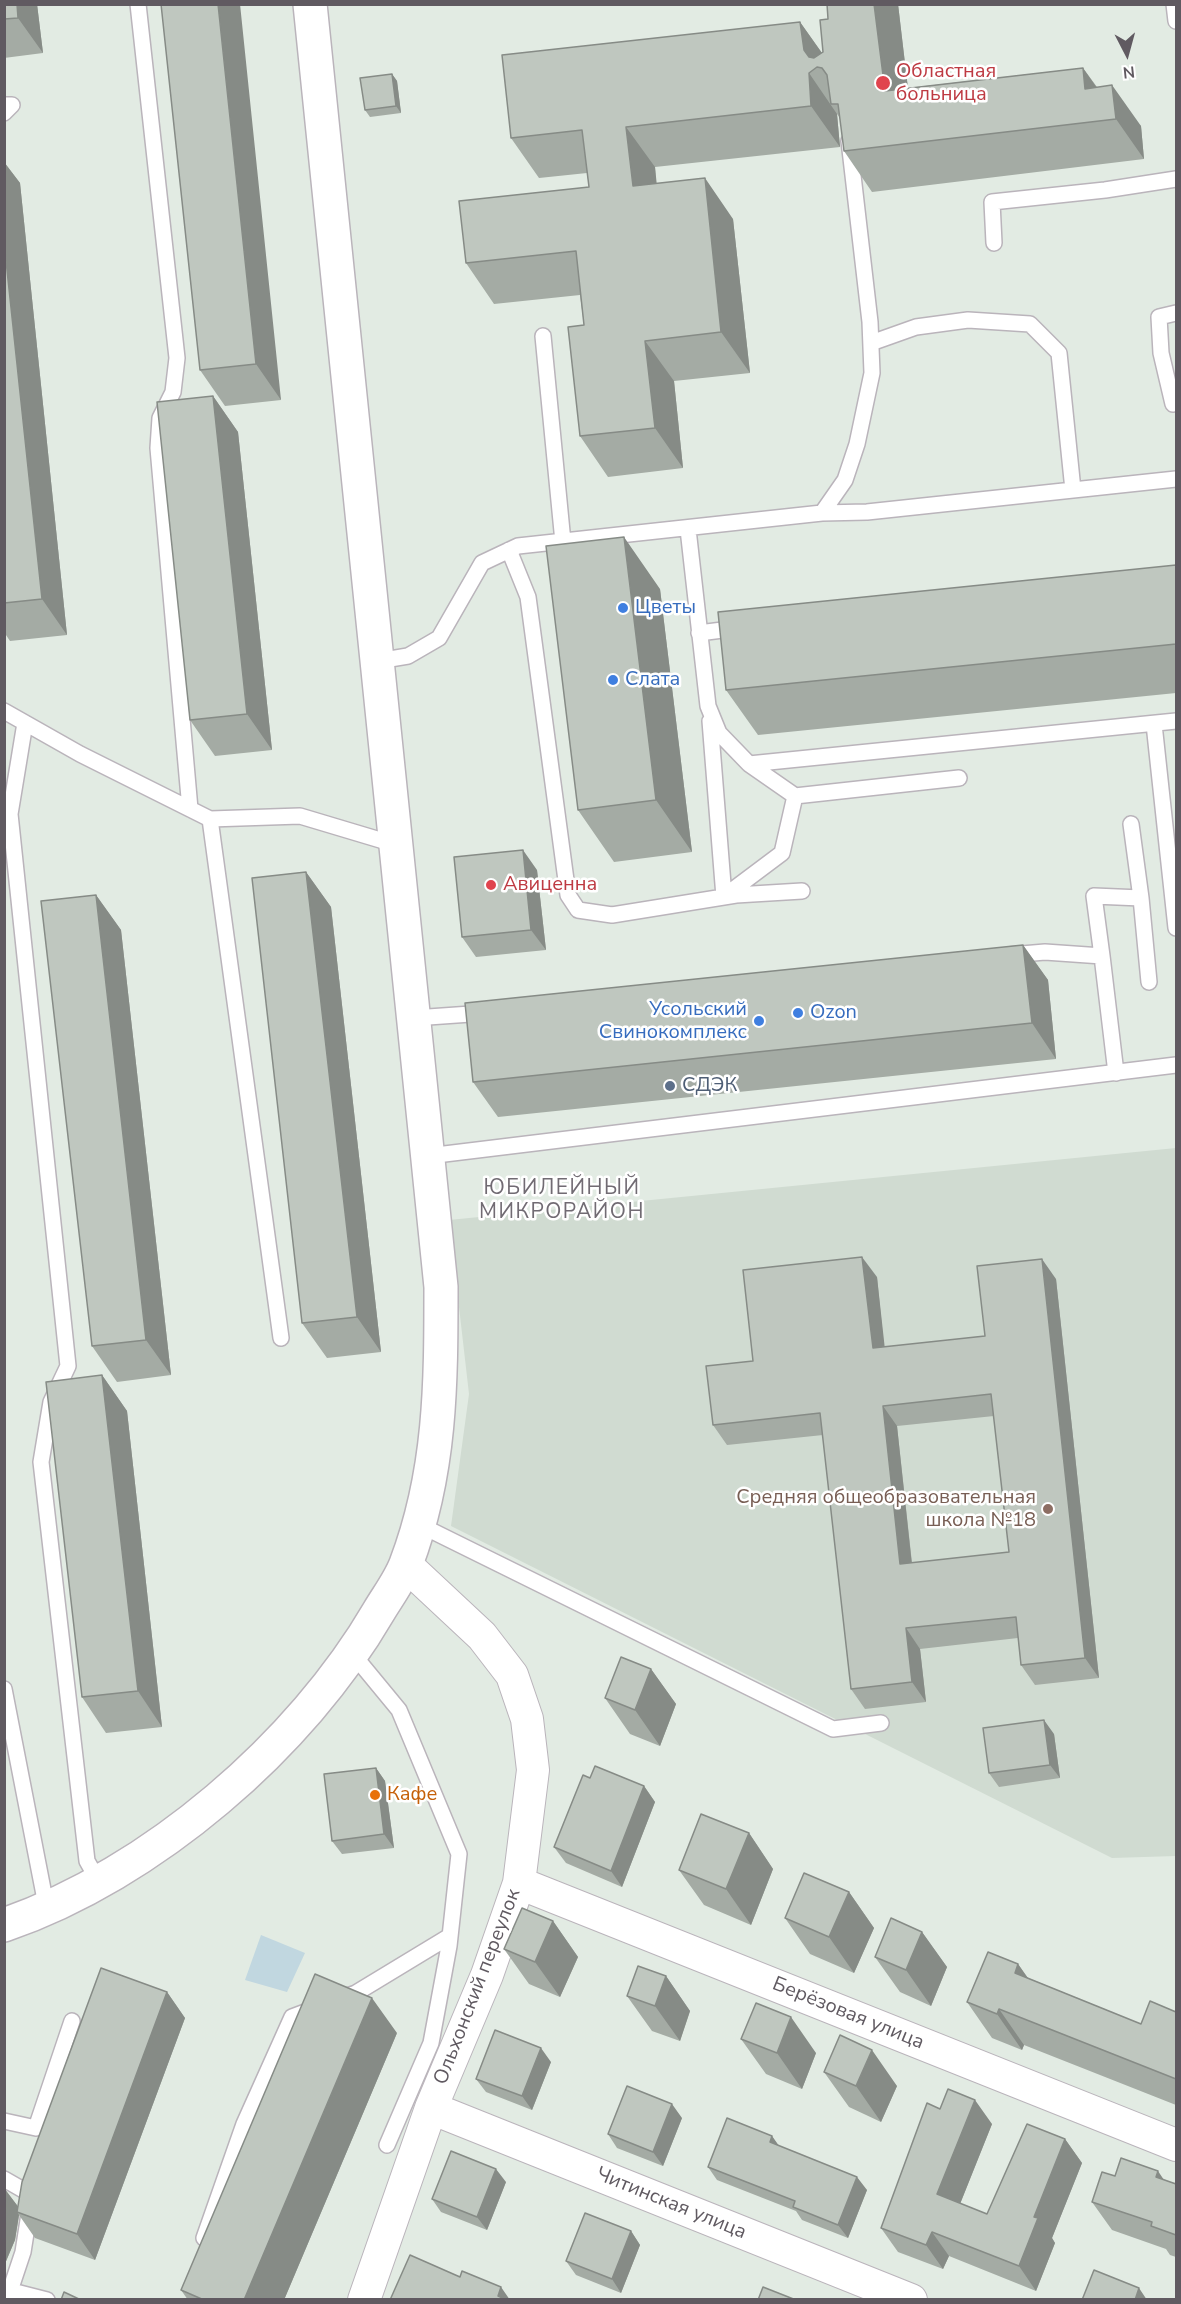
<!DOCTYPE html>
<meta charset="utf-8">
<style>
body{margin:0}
#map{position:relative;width:1181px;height:2304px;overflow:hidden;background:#e2ebe3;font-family:"Nunito Sans",sans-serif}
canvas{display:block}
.frame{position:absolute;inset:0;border:6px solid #605a61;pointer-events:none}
.north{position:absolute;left:1097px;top:24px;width:60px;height:60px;-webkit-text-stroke:4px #fff;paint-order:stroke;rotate:174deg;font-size:16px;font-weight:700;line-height:24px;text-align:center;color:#605a61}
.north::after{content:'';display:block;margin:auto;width:21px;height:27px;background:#605a61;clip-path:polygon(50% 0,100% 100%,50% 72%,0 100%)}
</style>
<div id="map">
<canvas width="1181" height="2304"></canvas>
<div class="frame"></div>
<div class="north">N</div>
</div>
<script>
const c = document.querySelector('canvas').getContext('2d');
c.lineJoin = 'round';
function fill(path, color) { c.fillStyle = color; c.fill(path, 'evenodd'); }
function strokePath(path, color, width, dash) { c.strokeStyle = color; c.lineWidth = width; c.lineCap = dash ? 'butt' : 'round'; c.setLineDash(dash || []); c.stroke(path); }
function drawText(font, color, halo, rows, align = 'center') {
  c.font = font + ' "Nunito Sans",sans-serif'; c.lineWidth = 5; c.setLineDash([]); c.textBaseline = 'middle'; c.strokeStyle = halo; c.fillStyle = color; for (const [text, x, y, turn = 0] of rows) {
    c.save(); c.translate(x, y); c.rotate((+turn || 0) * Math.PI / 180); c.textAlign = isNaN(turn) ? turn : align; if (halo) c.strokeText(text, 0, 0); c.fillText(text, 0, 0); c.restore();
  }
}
const education = new Path2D(`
 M 1176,1148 L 1176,1856 L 1112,1858 L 451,1526 L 469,1394 L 449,1220 Z`);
const green = new Path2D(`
 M 261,1935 L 305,1953 L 287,1992 L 245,1980 Z`);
const lane = new Path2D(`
 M 138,4 L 177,358 L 173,392 L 160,418 L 158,448 L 190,809
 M 1174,4 L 1176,21
 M 4,105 L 12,105 L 4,113
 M 994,243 L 992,202 L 1105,190 L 1176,179
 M 543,336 L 563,542
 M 871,343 L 916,327 L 968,320 L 1030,324 L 1059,353 L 1073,490
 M 1173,404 L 1161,353 L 1159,317 L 1176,313
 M 822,513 L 845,480 L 857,444 L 872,373 L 870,322 L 849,141
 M 688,529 L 708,706 L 719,733 L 749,764 L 1176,721
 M 509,550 L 528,597 L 568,895 L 578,910 L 612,915 L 736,895 L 802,891
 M 699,633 L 738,628
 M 378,661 L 408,656 L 439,638 L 482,563 L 518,546 L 822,513 L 867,512 L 1176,479
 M 4,711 L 80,754 L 210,819 L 300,816 L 397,845
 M 710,721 L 724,897
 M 25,723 L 10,814 L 68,1366 L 51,1402 L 41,1462 L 87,1861 L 99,1882
 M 1154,724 L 1176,928
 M 749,764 L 795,796
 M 210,819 L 281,1338
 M 1131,824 L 1141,898
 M 726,895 L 782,853 L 795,796 L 959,778
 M 1010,955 L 1045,952 L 1102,956 L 1116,1073
 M 1102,956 L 1094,896 L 1141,898 L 1149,982
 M 414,1018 L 485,1013
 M 428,1156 L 1176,1065
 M 418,1524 L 833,1729 L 881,1723
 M 352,1653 L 399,1710 L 459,1854 L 449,1946 L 431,2043 L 387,2145
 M 4,1689 L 47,1910
 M 338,1999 L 356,1993 L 450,1936
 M 4,2121 L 36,2128 L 72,2021
 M 4,2179 L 32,2195 L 23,2252 L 7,2300
 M 204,2238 L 244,2124 L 292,2017 L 316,2008
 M 4,2289 L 47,2300`);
const street = new Path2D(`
 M 519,1883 L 1176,2145
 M 431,2108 L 911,2300
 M 364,2300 L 431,2108 L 487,1975 L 519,1883 L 533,1770 L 527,1719 L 512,1675 L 482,1636 L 406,1565`);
const secondary = new Path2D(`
 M 4,1925 C 152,1874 301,1745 379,1611 C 388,1596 400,1580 406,1564 C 441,1472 441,1383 441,1287 L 310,4`);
const wall = new Path2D(`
 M 4,4 L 37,4 L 43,53 L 4,58 Z
 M 161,4 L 281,400 L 225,406 L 200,370 Z
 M 827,4 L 898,4 L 908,88 L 1083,68 L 1097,87 L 1141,126 L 1144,159 L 872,192 L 844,151 L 840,118 L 837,114 L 840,147 L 655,167 L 656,183 L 733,219 L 750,373 L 674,381 L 683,468 L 608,477 L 580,436 L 584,325 L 580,295 L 494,304 L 466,263 L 589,187 L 587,173 L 539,178 L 511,138 L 800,22 L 822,53 L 823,52 L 828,19 Z
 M 392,74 L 397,81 L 401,113 L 370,117 L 365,110 Z
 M 4,162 L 20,183 L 67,635 L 10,641 L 4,632 Z
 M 213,396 L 238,432 L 272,750 L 215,756 L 190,720 Z
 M 1176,565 L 1176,693 L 758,735 L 726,690 Z
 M 660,589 L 692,852 L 614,862 L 578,810 Z
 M 537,870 L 546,950 L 476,957 L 462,937 Z
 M 306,872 L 331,907 L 381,1352 L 327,1358 L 302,1323 Z
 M 96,895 L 121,930 L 171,1375 L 117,1382 L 92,1346 Z
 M 1023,945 L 1048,980 L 1056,1059 L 498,1117 L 473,1082 Z
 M 877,1277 L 884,1347 L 985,1336 L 1056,1279 L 1099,1678 L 1035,1685 L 1021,1665 L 1018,1638 L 920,1649 L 926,1702 L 865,1709 L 851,1689 L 823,1435 L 727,1445 L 713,1425 L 753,1361 ZM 994,1416 L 1009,1552 L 912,1563 L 897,1426 Z
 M 102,1375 L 127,1411 L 162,1727 L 106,1733 L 82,1697 Z
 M 651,1669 L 676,1704 L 660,1746 L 630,1734 L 605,1698 Z
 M 1054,1734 L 1060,1778 L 999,1787 L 989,1773 Z
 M 376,1768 L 385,1781 L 394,1848 L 342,1854 L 332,1841 Z
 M 644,1786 L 655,1802 L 622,1887 L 566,1863 L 554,1847 Z
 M 749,1833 L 773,1869 L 751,1925 L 704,1905 L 679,1870 Z
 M 849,1892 L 874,1928 L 854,1973 L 810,1954 L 785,1918 Z
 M 553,1921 L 578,1957 L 560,1997 L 529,1984 L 504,1949 Z
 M 922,1932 L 947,1967 L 931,2006 L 900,1992 L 875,1957 Z
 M 1018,1964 L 1028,1978 L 1141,2024 L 1176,2012 L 1176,2105 L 1024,2045 L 1022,2050 L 992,2038 L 967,2002 Z
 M 666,1976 L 690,2011 L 680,2041 L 652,2031 L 627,1996 Z
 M 167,1992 L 185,2018 L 95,2260 L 35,2238 L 19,2215 L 15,2240 L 4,2266 L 4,2188 L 18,2207 Z
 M 397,2033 L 284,2300 L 188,2300 L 181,2290 Z
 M 741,2039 L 816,2053 L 802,2089 L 766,2074 Z
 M 551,2062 L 532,2110 L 486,2092 L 476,2079 Z
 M 824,2072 L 897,2086 L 881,2122 L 849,2107 Z
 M 940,2109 L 992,2124 L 960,2204 L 987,2214 L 1065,2139 L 1082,2163 L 1052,2238 L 1055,2243 L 1036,2291 L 949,2256 L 943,2269 L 898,2252 L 881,2228 Z
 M 682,2118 L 663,2166 L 617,2148 L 608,2134 Z
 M 772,2136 L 778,2146 L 867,2190 L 848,2238 L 802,2220 L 796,2211 L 717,2180 L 708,2167 Z
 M 1115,2176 L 1164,2180 L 1176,2184 L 1176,2257 L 1170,2255 L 1166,2249 L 1112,2230 L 1092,2202 Z
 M 506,2182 L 487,2230 L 441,2212 L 432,2199 Z
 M 631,2231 L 640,2245 L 621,2293 L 576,2275 L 566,2261 Z`);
const shadedWall = new Path2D(`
 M 17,4 L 37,4 L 43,53 L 18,18 Z
 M 218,4 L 240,4 L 281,400 L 256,364 Z
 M 874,4 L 898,4 L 913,132 L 885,91 Z
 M 800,22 L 829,63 L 822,68 L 817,67 L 804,50 Z
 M 1083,68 L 1111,108 L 1085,89 Z
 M 809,73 L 837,114 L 840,147 L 811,106 Z
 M 392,74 L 397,81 L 401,113 L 396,106 Z
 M 1112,85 L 1141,126 L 1144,159 L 1116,119 Z
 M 626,127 L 655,167 L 661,226 L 633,186 Z
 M 4,162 L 20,183 L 67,635 L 42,599 L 4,242 Z
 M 705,178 L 733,219 L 750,373 L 721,332 Z
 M 645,341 L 674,381 L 683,468 L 655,428 Z
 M 213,396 L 238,432 L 272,750 L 247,714 Z
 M 624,537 L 660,589 L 692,852 L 656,800 Z
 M 523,850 L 537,870 L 546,950 L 531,930 Z
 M 306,872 L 331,907 L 381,1352 L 357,1317 Z
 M 96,895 L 121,930 L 171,1375 L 146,1340 Z
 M 1023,945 L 1048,980 L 1056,1059 L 1032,1023 Z
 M 862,1257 L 877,1277 L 887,1368 L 873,1348 Z
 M 1042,1259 L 1056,1279 L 1099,1678 L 1085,1658 Z
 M 102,1375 L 127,1411 L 162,1727 L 138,1691 Z
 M 883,1406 L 897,1426 L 914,1584 L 900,1564 Z
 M 906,1628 L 920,1649 L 926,1702 L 912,1682 Z
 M 651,1669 L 676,1704 L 660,1746 L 635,1710 Z
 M 1044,1720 L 1054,1734 L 1060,1778 L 1050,1765 Z
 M 376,1768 L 385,1781 L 394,1848 L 384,1834 Z
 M 644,1786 L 655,1802 L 622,1887 L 611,1871 Z
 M 749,1833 L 773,1869 L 751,1925 L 726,1889 Z
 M 849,1892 L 874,1928 L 854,1973 L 829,1937 Z
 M 553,1921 L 578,1957 L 560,1997 L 535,1962 Z
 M 922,1932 L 947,1967 L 931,2006 L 906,1970 Z
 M 1018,1964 L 1043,2000 L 1015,1973 Z
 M 666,1976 L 690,2011 L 680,2041 L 655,2006 Z
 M 167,1992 L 185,2018 L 95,2260 L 77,2234 Z
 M 372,1998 L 397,2033 L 284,2300 L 244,2300 Z
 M 999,2009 L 1024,2045 L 1022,2050 L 997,2014 Z
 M 791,2017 L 816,2053 L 802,2089 L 777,2053 Z
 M 541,2048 L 551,2062 L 532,2110 L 522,2096 Z
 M 872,2050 L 897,2086 L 881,2122 L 856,2086 Z
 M 975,2100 L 992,2124 L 954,2219 L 937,2194 Z
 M 672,2104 L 682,2118 L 663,2166 L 653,2152 Z
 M 772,2136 L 782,2150 L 770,2142 Z
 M 1065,2139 L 1082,2163 L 1052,2238 L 1055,2243 L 1036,2291 L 1019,2266 L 1034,2217 Z
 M 496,2169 L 506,2182 L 487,2230 L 477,2217 Z
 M 1158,2171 L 1176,2198 L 1156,2177 Z
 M 857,2177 L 867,2190 L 848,2238 L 838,2225 Z
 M 4,2188 L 20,2209 L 17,2212 L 19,2215 L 15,2240 L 4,2266 Z
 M 631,2231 L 640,2245 L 621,2293 L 612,2279 Z
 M 932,2232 L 949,2256 L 943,2269 L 926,2245 Z
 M 501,2287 L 510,2300 L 500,2300 L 498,2296 Z
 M 1139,2288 L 1147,2300 L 1135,2300 Z`);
const building = new Path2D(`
 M 4,4 L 17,4 L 18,18 L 4,19 Z
 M 161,4 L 218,4 L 256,364 L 200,370 Z
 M 827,4 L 874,4 L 885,91 L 1083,68 L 1085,89 L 1112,85 L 1116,119 L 844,151 L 838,104 L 831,104 L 827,75 L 822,68 L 817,67 L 809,73 L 811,106 L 626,127 L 633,186 L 705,178 L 721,332 L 645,341 L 655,428 L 580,436 L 568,327 L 584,325 L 576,251 L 466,263 L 459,201 L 589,187 L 582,130 L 511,138 L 502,55 L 800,22 L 804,50 L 809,57 L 814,58 L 823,52 L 820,20 L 828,19 Z
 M 392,74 L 396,106 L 365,110 L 360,78 Z
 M 4,242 L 42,599 L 4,603 Z
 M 213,396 L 247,714 L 190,720 L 157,402 Z
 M 624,537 L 656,800 L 578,810 L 546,546 Z
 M 1176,565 L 1176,644 L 726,690 L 718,612 Z
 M 523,850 L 531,930 L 462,937 L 454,857 Z
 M 306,872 L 357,1317 L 302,1323 L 252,878 Z
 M 96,895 L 146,1340 L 92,1346 L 41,901 Z
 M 1023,945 L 1032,1023 L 473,1082 L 465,1003 Z
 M 862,1257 L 873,1348 L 985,1336 L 977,1266 L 1042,1259 L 1085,1658 L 1021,1665 L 1016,1617 L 906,1628 L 912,1682 L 851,1689 L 820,1413 L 713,1425 L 706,1366 L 753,1361 L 743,1270 ZM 991,1394 L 1009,1552 L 900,1564 L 883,1406 Z
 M 102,1375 L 138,1691 L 82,1697 L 46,1382 Z
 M 621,1657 L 651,1669 L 635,1710 L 605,1698 Z
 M 1044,1720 L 1050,1765 L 989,1773 L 983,1728 Z
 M 595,1766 L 644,1786 L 611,1871 L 554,1847 L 583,1775 L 590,1778 Z
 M 376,1768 L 384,1834 L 332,1841 L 324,1774 Z
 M 701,1814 L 749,1833 L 726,1889 L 679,1870 Z
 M 804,1873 L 849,1892 L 829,1937 L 785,1918 Z
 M 522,1908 L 553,1921 L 535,1962 L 504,1949 Z
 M 891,1918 L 922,1932 L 906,1970 L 875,1957 Z
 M 988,1952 L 1018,1964 L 1015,1973 L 1141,2024 L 1150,2001 L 1176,2012 L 1176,2079 L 999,2009 L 997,2014 L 967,2002 Z
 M 638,1966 L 666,1976 L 655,2006 L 627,1996 Z
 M 101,1968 L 167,1992 L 77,2234 L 17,2212 L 22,2182 Z
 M 315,1974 L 372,1998 L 244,2300 L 204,2300 L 181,2290 Z
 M 756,2003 L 791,2017 L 777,2053 L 741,2039 Z
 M 495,2030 L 541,2048 L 522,2096 L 476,2079 Z
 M 840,2035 L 872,2050 L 856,2086 L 824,2072 Z
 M 627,2086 L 672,2104 L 653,2152 L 608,2134 Z
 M 948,2089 L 975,2100 L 937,2194 L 987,2214 L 1027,2124 L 1065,2139 L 1034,2217 L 1038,2218 L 1019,2266 L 932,2232 L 926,2245 L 881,2228 L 927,2103 L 940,2109 Z
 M 727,2118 L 772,2136 L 770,2142 L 857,2177 L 838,2225 L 793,2207 L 795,2201 L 708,2167 Z
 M 451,2151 L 496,2169 L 477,2217 L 432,2199 Z
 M 1121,2158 L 1158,2171 L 1156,2177 L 1176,2184 L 1176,2235 L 1151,2226 L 1152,2222 L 1092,2202 L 1102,2172 L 1115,2176 Z
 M 585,2213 L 631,2231 L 612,2279 L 566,2261 Z
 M 410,2255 L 460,2277 L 462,2271 L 501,2287 L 498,2296 L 507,2300 L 390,2300 Z
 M 1094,2270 L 1139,2288 L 1135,2300 L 1082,2300 Z
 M 763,2287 L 796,2300 L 758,2300 Z
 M 64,2292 L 81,2300 L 61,2300 Z`);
const markers = [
 [883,83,8,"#e0444e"],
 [623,608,6,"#3f7fe0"],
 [613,680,6,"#3f7fe0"],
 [491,885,6,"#e0444e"],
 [798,1013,6,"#3f7fe0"],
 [759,1021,6,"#3f7fe0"],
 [670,1086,6,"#5c6f8a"],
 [1048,1509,6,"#8d6e63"],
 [375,1795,6,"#e8710a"]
];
const healthNames = [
 ["Областная",896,72],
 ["больница",896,95],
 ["Авиценна",503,885]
];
const shopNames = [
 ["Цветы",635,608],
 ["Слата",625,680],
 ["Усольский",747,1010,"right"],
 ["Свинокомплекс",747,1033,"right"],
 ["Ozon",810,1013]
];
const serviceNames = [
 ["СДЭК",682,1086]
];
const educationNames = [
 ["Средняя общеобразовательная",1036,1498],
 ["школа №18",1036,1521]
];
const foodNames = [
 ["Кафе",387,1795]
];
const streetNames = [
 ["Ольхонский переулок",478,1987,-69],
 ["Берёзовая улица",848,2014,22],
 ["Читинская улица",671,2204,22]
];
const neighbourhoodNames = [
 ["ЮБИЛЕЙНЫЙ",562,1189],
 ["МИКРОРАЙОН",562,1213]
];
fill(education, '#d0dbd1');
fill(green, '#c1d7e0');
strokePath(lane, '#bab4bb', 18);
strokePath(street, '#bab4bb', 34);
strokePath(secondary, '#bab4bb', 36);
strokePath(lane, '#fff', 15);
strokePath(street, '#fff', 32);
strokePath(secondary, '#fff', 33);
fill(wall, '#a4aba4');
fill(shadedWall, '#868b86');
fill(building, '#bfc7bf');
strokePath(building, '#868b86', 1.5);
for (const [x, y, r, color] of markers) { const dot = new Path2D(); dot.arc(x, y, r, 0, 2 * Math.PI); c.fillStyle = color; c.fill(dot); strokePath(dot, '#fff', 2); }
drawText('20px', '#be3a42', '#fff', healthNames, 'left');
drawText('20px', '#366cbe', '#fff', shopNames, 'left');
drawText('20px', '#4e5e75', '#fff', serviceNames, 'left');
drawText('20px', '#785e54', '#fff', educationNames, 'right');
drawText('20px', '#c56008', '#fff', foodNames, 'left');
drawText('20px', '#605a61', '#fff', streetNames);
c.letterSpacing = '1.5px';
drawText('21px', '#716b73', '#fff', neighbourhoodNames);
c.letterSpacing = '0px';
</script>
